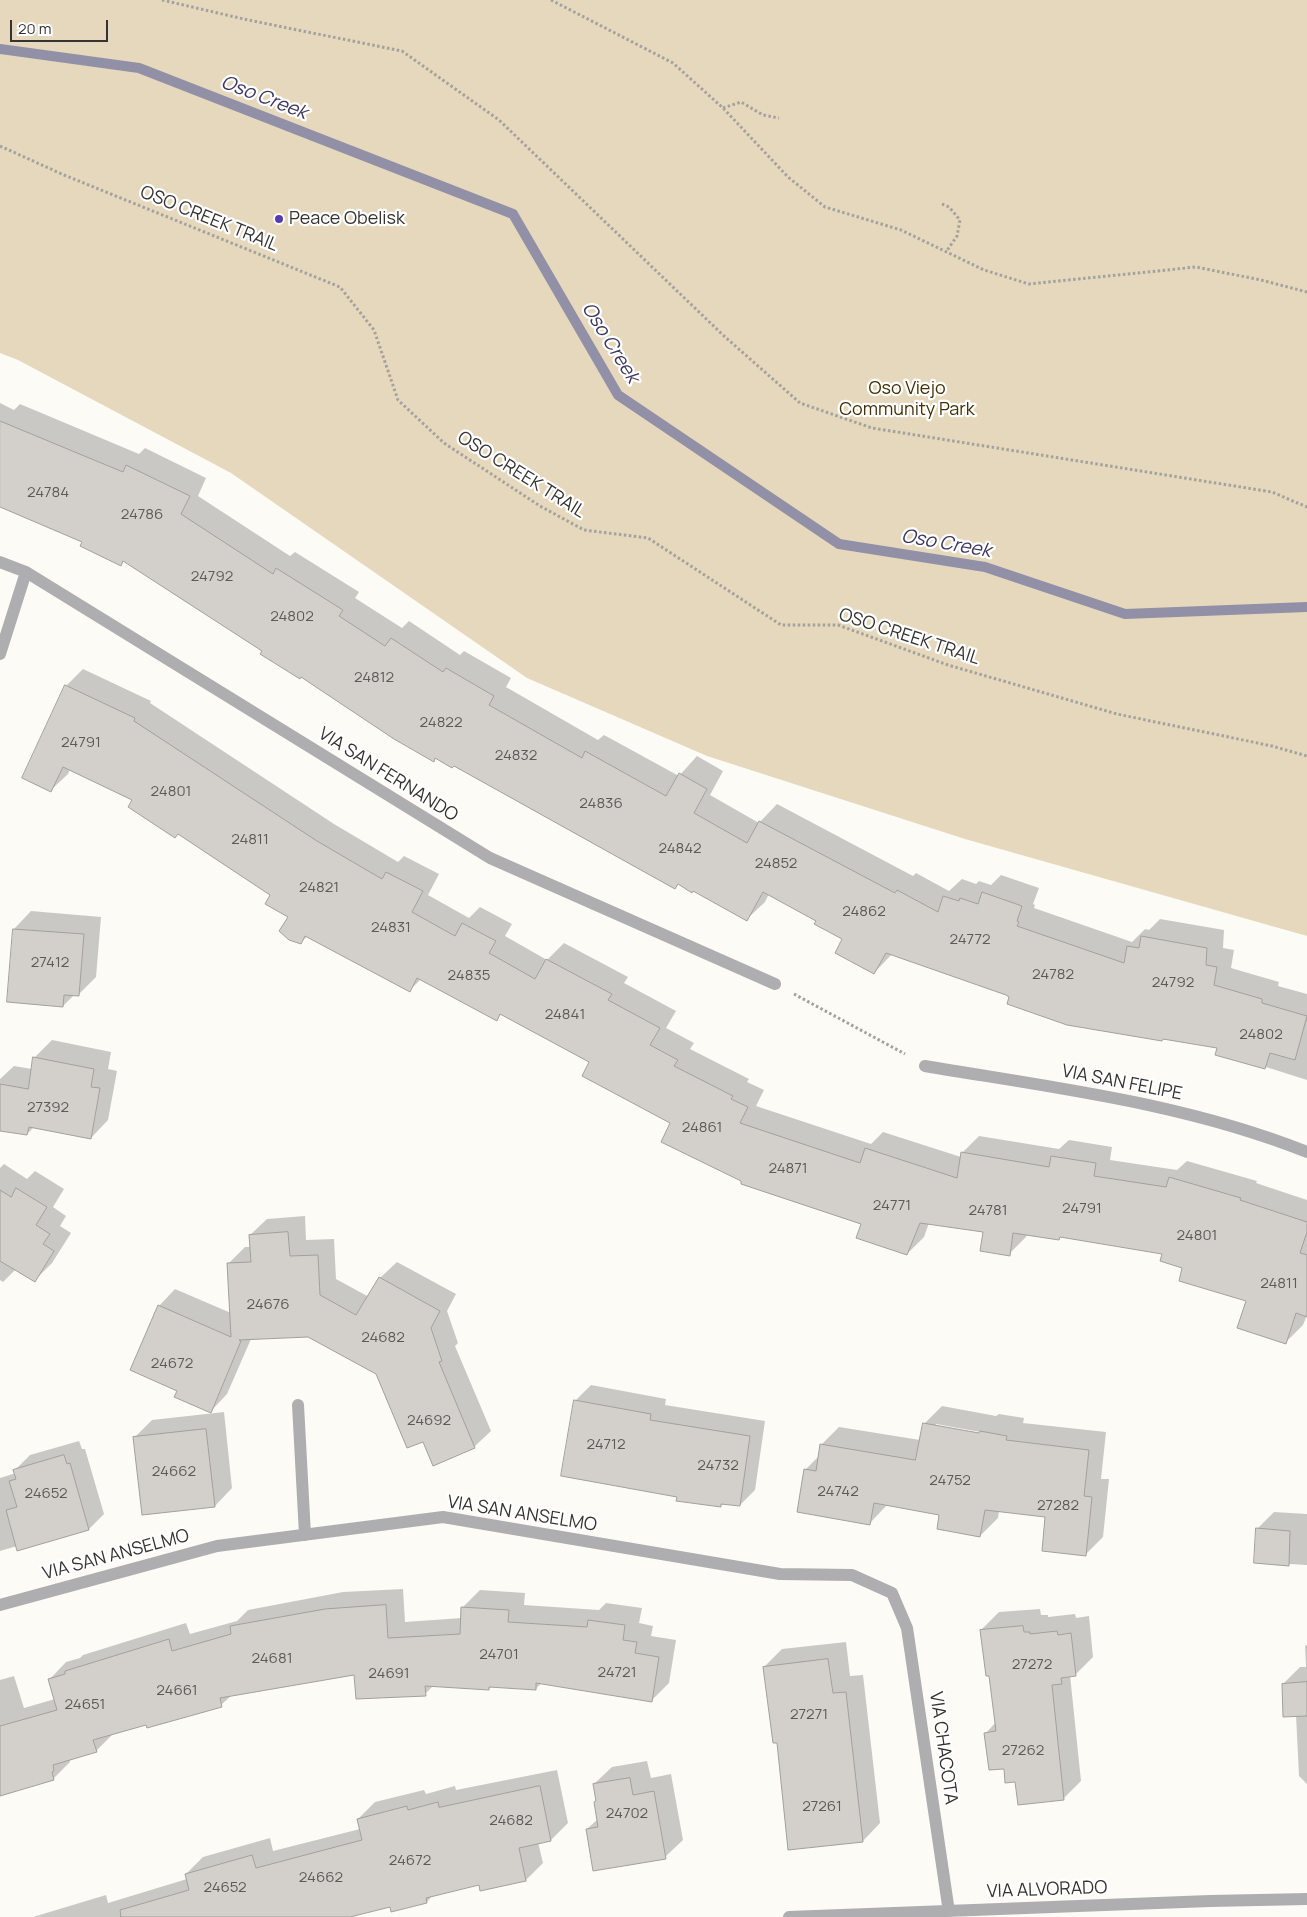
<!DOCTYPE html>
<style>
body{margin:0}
#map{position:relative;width:1307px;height:1917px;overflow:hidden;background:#fdfbf5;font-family:Manrope,sans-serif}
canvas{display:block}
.scale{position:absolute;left:10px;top:20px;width:98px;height:22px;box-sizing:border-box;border:2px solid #353432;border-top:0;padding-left:6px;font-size:15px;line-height:18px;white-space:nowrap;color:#353432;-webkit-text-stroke:4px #fff;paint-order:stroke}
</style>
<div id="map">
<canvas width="1307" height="1917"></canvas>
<div class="scale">20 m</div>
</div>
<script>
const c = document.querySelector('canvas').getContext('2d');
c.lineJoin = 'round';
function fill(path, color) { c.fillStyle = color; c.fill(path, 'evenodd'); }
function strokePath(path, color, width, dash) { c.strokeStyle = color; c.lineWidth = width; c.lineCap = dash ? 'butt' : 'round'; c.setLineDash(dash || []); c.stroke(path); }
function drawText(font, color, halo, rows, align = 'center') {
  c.font = font + ' Manrope,sans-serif'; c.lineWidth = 4.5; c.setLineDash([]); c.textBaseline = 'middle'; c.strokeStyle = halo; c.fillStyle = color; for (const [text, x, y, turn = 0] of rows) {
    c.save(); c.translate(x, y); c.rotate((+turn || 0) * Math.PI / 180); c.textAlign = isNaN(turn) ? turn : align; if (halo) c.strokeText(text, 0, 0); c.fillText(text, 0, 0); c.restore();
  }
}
const green = new Path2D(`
 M 0,0 L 1307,0 L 1307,936 L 965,839 L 707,756 L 527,678 L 231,473 L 18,360 L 0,353 Z`);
const shadow = new Path2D(`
 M 0,403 L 14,410 L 20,404 L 139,454 L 145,448 L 206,478 L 198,496 L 290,556 L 295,552 L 359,592 L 355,598 L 402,628 L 409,621 L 460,655 L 464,651 L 511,678 L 506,687 L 598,740 L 604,735 L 679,776 L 697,756 L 723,771 L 710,795 L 759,823 L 777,804 L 913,876 L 916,873 L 949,891 L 962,879 L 976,884 L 979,881 L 991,885 L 1001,875 L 1039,888 L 1033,904 L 1035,905 L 1034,908 L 1132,942 L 1145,929 L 1149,930 L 1160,919 L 1224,930 L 1223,948 L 1234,950 L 1231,968 L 1279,982 L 1278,986 L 1307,994 L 1307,1080 L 1266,1067 L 1265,1068 L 1218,1047 L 1011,996 L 892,954 L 874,973 L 844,939 L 818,921 L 769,894 L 765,902 L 747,919 L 679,883 L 675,887 L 454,765 L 436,757 L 433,760 L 125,560 L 121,564 L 84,541 L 0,505 Z
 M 83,669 L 151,701 L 150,703 L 334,824 L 398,862 L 404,856 L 439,874 L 428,895 L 469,918 L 480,907 L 512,924 L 505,936 L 547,960 L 564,943 L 628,977 L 624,983 L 676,1011 L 666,1028 L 694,1043 L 690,1049 L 749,1079 L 747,1082 L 764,1090 L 756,1106 L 871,1144 L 883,1132 L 961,1157 L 962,1153 L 979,1136 L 1059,1149 L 1069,1140 L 1112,1147 L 1110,1160 L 1177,1170 L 1187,1161 L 1257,1181 L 1256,1183 L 1307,1200 L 1307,1315 L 1303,1325 L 1286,1342 L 1247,1300 L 1184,1267 L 1163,1253 L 1061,1236 L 1058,1239 L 1027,1234 L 1026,1237 L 1009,1254 L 984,1231 L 929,1223 L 924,1237 L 907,1254 L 863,1223 L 743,1180 L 672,1122 L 591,1062 L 502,1014 L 496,1019 L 421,979 L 410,990 L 307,936 L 301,943 L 290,916 L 272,894 L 134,799 L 70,769 L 68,774 L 51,790 L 66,686 Z
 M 31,911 L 101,917 L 96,977 L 78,995 L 74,995 L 63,1006 L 14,929 Z
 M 52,1040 L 111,1052 L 108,1069 L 117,1071 L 108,1120 L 91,1138 L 34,1127 L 27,1134 L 0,1129 L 0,1079 L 14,1066 L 32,1069 L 34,1058 Z
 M 4,1164 L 27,1179 L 35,1171 L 64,1189 L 53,1207 L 66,1216 L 60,1226 L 71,1233 L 52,1263 L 35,1280 L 16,1269 L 3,1282 L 0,1280 L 0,1168 Z
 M 305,1216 L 306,1240 L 334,1239 L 336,1279 L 369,1297 L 380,1278 L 397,1262 L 456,1294 L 447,1311 L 458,1343 L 455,1346 L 491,1431 L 474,1447 L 377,1373 L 308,1336 L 251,1339 L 227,1394 L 211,1411 L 179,1390 L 159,1306 L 175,1289 L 231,1313 L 228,1264 L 245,1247 L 251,1247 L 250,1235 L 267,1219 Z
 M 591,1385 L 666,1399 L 665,1405 L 765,1421 L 755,1490 L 740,1505 L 724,1503 L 720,1506 L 678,1496 L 576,1400 Z
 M 942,1406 L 996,1416 L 999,1414 L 1024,1418 L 1023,1423 L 1106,1432 L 1101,1479 L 1109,1479 L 1103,1537 L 1085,1555 L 1046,1516 L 999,1511 L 998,1518 L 980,1536 L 940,1514 L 887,1505 L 870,1523 L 805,1470 L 820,1455 L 821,1445 L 839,1427 L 920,1440 L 924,1424 ZM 936,1424 L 986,1433 L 985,1436 L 936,1427 Z
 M 224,1412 L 232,1488 L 215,1506 L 134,1438 L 152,1420 Z
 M 79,1441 L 82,1449 L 85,1449 L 104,1514 L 89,1529 L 18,1550 L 17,1546 L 0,1551 L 0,1478 L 16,1473 L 15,1470 L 30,1455 Z
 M 1274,1512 L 1307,1514 L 1307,1565 L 1256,1562 L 1257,1529 Z
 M 403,1589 L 405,1622 L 462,1618 L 463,1607 L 480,1590 L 525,1593 L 524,1605 L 599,1610 L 606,1603 L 642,1608 L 639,1623 L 653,1626 L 651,1636 L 676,1640 L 669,1683 L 652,1700 L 542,1683 L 535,1689 L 492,1686 L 489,1689 L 434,1685 L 425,1694 L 355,1673 L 232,1695 L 221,1705 L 147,1723 L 113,1734 L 96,1751 L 70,1759 L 70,1762 L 53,1779 L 0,1796 L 0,1680 L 14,1676 L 24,1708 L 55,1699 L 49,1680 L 66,1662 L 80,1658 L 83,1655 L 186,1623 L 190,1634 L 237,1621 L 248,1610 L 343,1592 Z
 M 1040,1609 L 1041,1615 L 1048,1615 L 1048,1617 L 1075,1614 L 1076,1618 L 1089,1616 L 1093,1657 L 1075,1675 L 1070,1675 L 1081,1781 L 1063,1799 L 1017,1781 L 1005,1767 L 986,1733 L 996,1722 L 990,1674 L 981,1630 L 999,1612 Z
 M 846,1642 L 850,1676 L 863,1675 L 880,1823 L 863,1841 L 778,1741 L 764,1667 L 782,1649 Z
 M 1307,1645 L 1307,1784 L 1299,1776 L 1296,1715 L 1283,1684 L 1300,1667 L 1306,1667 L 1305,1646 Z
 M 647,1761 L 651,1778 L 671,1774 L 683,1840 L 665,1857 L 587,1829 L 598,1819 L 597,1800 L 594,1784 L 612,1767 Z
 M 557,1770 L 568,1823 L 551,1840 L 538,1842 L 543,1863 L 526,1880 L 480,1884 L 433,1895 L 427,1902 L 391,1905 L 345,1917 L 33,1917 L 106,1895 L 108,1903 L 187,1879 L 186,1874 L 203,1857 L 270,1838 L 273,1851 L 360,1829 L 358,1819 L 375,1802 L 424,1790 L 426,1794 L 455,1786 L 456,1790 Z`);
const stream = new Path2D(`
 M 0,49 L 139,68 L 513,214 L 618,395 L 839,544 L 985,567 L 1125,614 L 1307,607`);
const building = new Path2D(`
 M 0,421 L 123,472 L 126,465 L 190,496 L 181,514 L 273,574 L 276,568 L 343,610 L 339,616 L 385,646 L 391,638 L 443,672 L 446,668 L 494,696 L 489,705 L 582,758 L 585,751 L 666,796 L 679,773 L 707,789 L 694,813 L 747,843 L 759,821 L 895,893 L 897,890 L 938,912 L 943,896 L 959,901 L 960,898 L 978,904 L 982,892 L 1022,906 L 1017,921 L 1019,922 L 1017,926 L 1124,963 L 1127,946 L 1139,948 L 1141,936 L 1207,948 L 1206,965 L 1217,967 L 1214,985 L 1262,999 L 1262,1003 L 1307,1016 L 1295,1060 L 1270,1053 L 1265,1069 L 1215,1055 L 1217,1048 L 1163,1039 L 1162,1041 L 1067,1025 L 1007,1004 L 1009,997 L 1006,995 L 886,953 L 874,974 L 835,953 L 842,939 L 814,924 L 816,921 L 763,892 L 747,921 L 693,891 L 692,893 L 678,884 L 675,889 L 454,766 L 452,768 L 435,758 L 434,762 L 394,739 L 301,677 L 300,679 L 260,654 L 262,651 L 123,561 L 121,566 L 80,546 L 82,542 L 0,507 Z
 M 65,685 L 135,718 L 134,721 L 317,841 L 382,879 L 386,872 L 423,891 L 412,912 L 455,936 L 462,923 L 496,941 L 489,953 L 535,979 L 546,959 L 612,994 L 608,1000 L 660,1028 L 650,1045 L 678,1060 L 674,1066 L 733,1096 L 731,1099 L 748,1107 L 740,1123 L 860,1163 L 865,1148 L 957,1178 L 961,1152 L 1049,1167 L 1051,1156 L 1096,1163 L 1094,1176 L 1166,1187 L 1169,1177 L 1241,1198 L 1240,1200 L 1307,1222 L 1307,1232 L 1300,1253 L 1307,1255 L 1307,1317 L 1296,1313 L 1286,1344 L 1237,1328 L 1246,1301 L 1179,1281 L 1182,1268 L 1160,1261 L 1162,1254 L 1060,1237 L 1059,1240 L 1013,1233 L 1010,1256 L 980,1251 L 983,1232 L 920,1223 L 907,1255 L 856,1238 L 861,1224 L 741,1184 L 741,1181 L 661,1142 L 670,1123 L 582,1076 L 589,1062 L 500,1014 L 497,1021 L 417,978 L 410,992 L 305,936 L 301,944 L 289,940 L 279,931 L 288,917 L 265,904 L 270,895 L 178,834 L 175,838 L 128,807 L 132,800 L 63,767 L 51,792 L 22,778 Z
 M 13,929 L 84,934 L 79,996 L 64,995 L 63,1007 L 7,1002 Z
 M 33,1057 L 94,1069 L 91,1087 L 100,1088 L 91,1139 L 29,1127 L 27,1135 L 0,1131 L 0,1084 L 28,1089 Z
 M 16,1188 L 47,1207 L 36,1225 L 50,1234 L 43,1244 L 54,1251 L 35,1282 L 0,1261 L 0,1190 L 11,1197 Z
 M 288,1232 L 290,1256 L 318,1255 L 320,1295 L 356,1315 L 379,1277 L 440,1311 L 431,1328 L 442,1361 L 439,1362 L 475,1448 L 433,1466 L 423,1442 L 407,1448 L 376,1374 L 308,1337 L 239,1340 L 241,1341 L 211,1413 L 174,1397 L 177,1391 L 130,1370 L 158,1305 L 231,1337 L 227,1263 L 251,1262 L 249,1235 Z
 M 574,1400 L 651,1414 L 650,1420 L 750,1436 L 740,1506 L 721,1504 L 721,1507 L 676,1501 L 677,1497 L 561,1476 Z
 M 923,1423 L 979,1433 L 980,1431 L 1007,1436 L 1006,1440 L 1089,1450 L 1084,1496 L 1092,1497 L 1086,1556 L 1042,1551 L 1045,1517 L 985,1510 L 980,1537 L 937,1529 L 939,1515 L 874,1503 L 870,1525 L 797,1512 L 804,1469 L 816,1471 L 820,1444 L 915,1460 Z
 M 206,1429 L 215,1507 L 142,1515 L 133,1437 Z
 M 64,1455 L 67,1464 L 70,1463 L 89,1530 L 17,1551 L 6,1510 L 17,1507 L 9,1481 L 16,1479 L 13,1470 Z
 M 1256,1528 L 1290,1531 L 1289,1566 L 1254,1563 Z
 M 386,1605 L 388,1638 L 460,1634 L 461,1607 L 509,1610 L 508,1622 L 587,1627 L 588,1620 L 625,1625 L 623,1640 L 637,1642 L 635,1653 L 659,1657 L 652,1702 L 536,1683 L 536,1690 L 489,1687 L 489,1690 L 425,1686 L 426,1696 L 356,1699 L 354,1675 L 220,1698 L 222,1707 L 147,1728 L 146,1725 L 93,1740 L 97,1752 L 53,1765 L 54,1771 L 52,1772 L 54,1780 L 0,1796 L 0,1726 L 57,1710 L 48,1679 L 65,1674 L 65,1671 L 169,1639 L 172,1651 L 231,1634 L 230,1626 L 325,1609 Z
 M 1023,1626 L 1024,1632 L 1030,1632 L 1030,1634 L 1057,1631 L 1058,1635 L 1071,1633 L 1076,1676 L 1061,1678 L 1062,1684 L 1052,1685 L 1064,1800 L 1018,1805 L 1015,1782 L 1005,1783 L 1004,1769 L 989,1770 L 984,1733 L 996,1731 L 989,1676 L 986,1676 L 980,1630 Z
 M 828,1659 L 833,1693 L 846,1692 L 863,1842 L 788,1850 L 777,1743 L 773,1743 L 763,1667 Z
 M 1307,1682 L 1307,1716 L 1283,1717 L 1282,1684 Z
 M 630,1778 L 633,1795 L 654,1791 L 666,1859 L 593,1871 L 586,1829 L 598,1827 L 594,1802 L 596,1801 L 593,1784 Z
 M 540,1786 L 551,1841 L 519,1848 L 526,1881 L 480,1891 L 479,1885 L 426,1898 L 427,1903 L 391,1912 L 390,1907 L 350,1917 L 121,1917 L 120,1910 L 189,1890 L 185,1874 L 252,1855 L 256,1868 L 362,1840 L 357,1819 L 407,1806 L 408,1810 L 438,1802 L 439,1807 Z`);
const path = new Path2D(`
 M 162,0 L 248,20 L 402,51 L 499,120 L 724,336 L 800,403 L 872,428 L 1272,492 L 1307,507
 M 551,0 L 673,63 L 723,108 L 788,177 L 825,207 L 901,230 L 984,270 L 1029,284 L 1196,267 L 1261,280 L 1307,292
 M 723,108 L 741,102 L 763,115 L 779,118
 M 0,146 L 64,175 L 340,287 L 374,330 L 398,400 L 444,443 L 540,506 L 584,530 L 648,538 L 781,625 L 838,625 L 948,665 L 1117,714 L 1272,746 L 1307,756
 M 942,204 L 949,207 L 960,220 L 957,236 L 946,252
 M 794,994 L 905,1054`);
const minor = new Path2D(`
 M 0,562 L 26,572 L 490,858 L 775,984
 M 0,654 L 26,572
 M 925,1066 C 1055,1088 1184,1103 1307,1152
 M 298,1405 L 305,1535
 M 0,1605 L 217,1546 L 443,1517 L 780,1574 L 852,1575 L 892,1593 L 907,1628 L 949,1912
 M 789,1917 L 1210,1901 L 1307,1899`);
const markers = [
 [279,219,5,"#563ab2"]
];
const numberNames = [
 ["24784",48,493],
 ["24786",142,515],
 ["24792",212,577],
 ["24802",292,617],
 ["24812",374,678],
 ["24822",441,723],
 ["24791",81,743],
 ["24832",516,756],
 ["24801",171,792],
 ["24836",601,804],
 ["24811",250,840],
 ["24842",680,849],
 ["24852",776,864],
 ["24821",319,888],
 ["24862",864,912],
 ["24831",391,928],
 ["24772",970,940],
 ["27412",50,963],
 ["24782",1053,975],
 ["24835",469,976],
 ["24792",1173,983],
 ["24841",565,1015],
 ["24802",1261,1035],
 ["27392",48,1108],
 ["24861",702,1128],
 ["24871",788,1169],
 ["24771",892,1206],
 ["24791",1082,1209],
 ["24781",988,1211],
 ["24801",1197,1236],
 ["24811",1279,1284],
 ["24676",268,1305],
 ["24682",383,1338],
 ["24672",172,1364],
 ["24692",429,1421],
 ["24712",606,1445],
 ["24732",718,1466],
 ["24662",174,1472],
 ["24752",950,1481],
 ["24742",838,1492],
 ["24652",46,1494],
 ["27282",1058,1506],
 ["24701",499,1655],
 ["24681",272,1659],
 ["27272",1032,1665],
 ["24721",617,1673],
 ["24691",389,1674],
 ["24661",177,1691],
 ["24651",85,1705],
 ["27271",809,1715],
 ["27262",1023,1751],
 ["27261",822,1807],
 ["24702",627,1814],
 ["24682",511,1821],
 ["24672",410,1861],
 ["24662",321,1878],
 ["24652",225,1888]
];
const streetNames = [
 ["OSO CREEK TRAIL",209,219,22],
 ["OSO CREEK TRAIL",521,475,32],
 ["OSO CREEK TRAIL",909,637,18],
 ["VIA SAN FERNANDO",388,775,32],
 ["VIA SAN FELIPE",1122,1083,11],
 ["VIA SAN ANSELMO",522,1514,9],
 ["VIA SAN ANSELMO",116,1555,-15],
 ["VIA CHACOTA",943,1748,82],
 ["VIA ALVORADO",1047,1890,-2]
];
const poiNames = [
 ["Peace Obelisk",289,219]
];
const parkNames = [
 ["Oso Viejo",907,389],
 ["Community Park",907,410]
];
const waterNames = [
 ["Oso Creek",264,98,21],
 ["Oso Creek",610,343,58],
 ["Oso Creek",946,544,10]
];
fill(green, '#e5d8bc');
fill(shadow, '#0003');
strokePath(stream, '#9190a6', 10);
fill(building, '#d3d0cb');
strokePath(building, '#a2a09b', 1);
strokePath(path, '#a4a29e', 3, [2.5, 2.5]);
strokePath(minor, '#aeaeb1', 12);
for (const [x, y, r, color] of markers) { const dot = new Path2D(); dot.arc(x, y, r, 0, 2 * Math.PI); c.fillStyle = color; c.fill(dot); strokePath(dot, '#fff', 2); }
drawText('15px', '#5c5b58', null, numberNames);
drawText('18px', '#353432', '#fff', streetNames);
drawText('18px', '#353432', '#fff', poiNames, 'left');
drawText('18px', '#413108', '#fff', parkNames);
drawText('italic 19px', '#3d3763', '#fff', waterNames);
</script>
